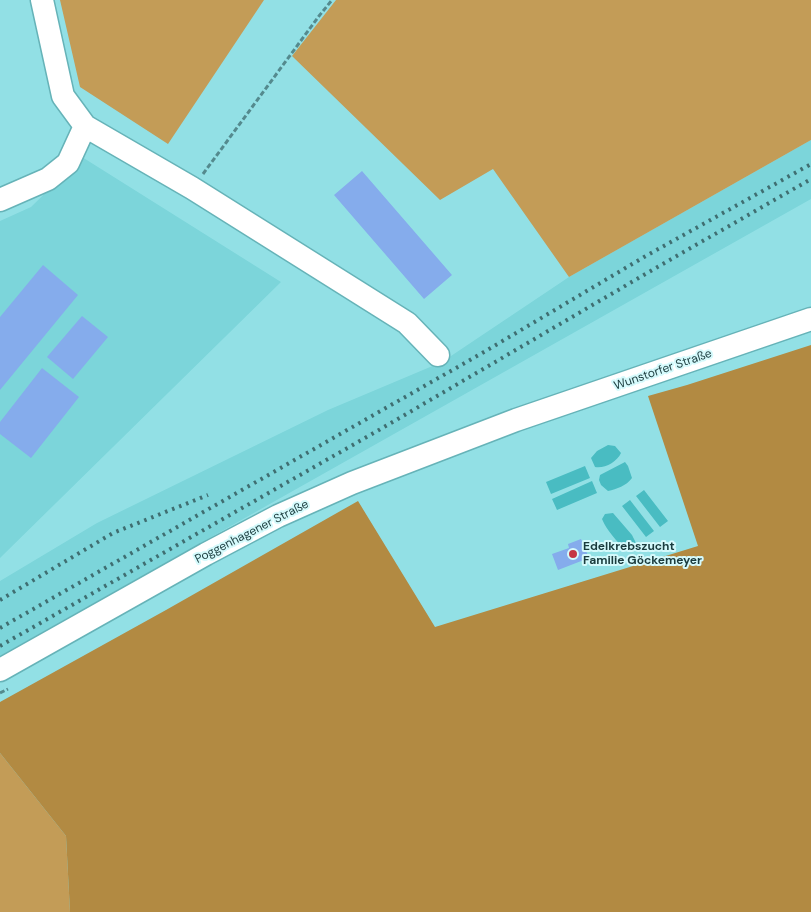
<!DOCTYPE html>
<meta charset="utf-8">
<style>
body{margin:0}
canvas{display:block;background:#92e0e5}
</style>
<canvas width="811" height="912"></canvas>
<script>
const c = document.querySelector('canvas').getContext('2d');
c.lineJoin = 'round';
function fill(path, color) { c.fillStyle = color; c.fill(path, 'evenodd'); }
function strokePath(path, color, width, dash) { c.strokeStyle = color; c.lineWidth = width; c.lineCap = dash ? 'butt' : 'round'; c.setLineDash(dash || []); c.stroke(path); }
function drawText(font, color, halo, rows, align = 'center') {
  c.font = font + ' "DM Sans",sans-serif'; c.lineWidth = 4; c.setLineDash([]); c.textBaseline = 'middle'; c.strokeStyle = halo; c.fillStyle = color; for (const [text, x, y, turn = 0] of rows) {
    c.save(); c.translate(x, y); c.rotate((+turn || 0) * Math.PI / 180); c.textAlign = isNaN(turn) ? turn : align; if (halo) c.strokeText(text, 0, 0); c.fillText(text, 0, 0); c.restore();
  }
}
const built = new Path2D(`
 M 811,140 L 811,199 L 0,656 L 0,581 L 97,523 L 328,410 L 442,362 L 569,277 Z
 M 82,157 L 281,282 L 0,558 L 0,221 L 31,207 Z`);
const green = new Path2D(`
 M 60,0 L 264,0 L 168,144 L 80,87 Z
 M 336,0 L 811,0 L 811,140 L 569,277 L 493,169 L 440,200 L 292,56 Z
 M 0,753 L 66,836 L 70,912 L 0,912 Z`);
const forest = new Path2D(`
 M 811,345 L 811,912 L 70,912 L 66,836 L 0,753 L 0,702 L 166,610 L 358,501 L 435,627 L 698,546 L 648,396 L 687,385 Z`);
const water = new Path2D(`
 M 608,445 L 615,446 L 621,453 C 617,462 604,469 595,467 L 591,458 L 597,451 Z
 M 625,462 L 628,466 L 632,478 C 626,486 617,489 608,491 L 601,485 L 599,480 L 600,475 Z
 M 585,466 L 590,478 L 551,494 L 546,482 Z
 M 592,481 L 597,493 L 557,510 L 552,499 Z
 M 644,490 L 668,521 L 660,527 L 636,496 Z
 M 630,500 L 654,531 L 646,537 L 622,506 Z
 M 613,513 L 632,535 L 637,545 L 632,550 L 626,551 C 617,541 607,531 602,519 L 605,514 Z`);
const building = new Path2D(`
 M 362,171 L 452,275 L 424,299 L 334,195 Z
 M 43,265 L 78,295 L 0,390 L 0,317 Z
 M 82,316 L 108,337 L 73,379 L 47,357 Z
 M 42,368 L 79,397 L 31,458 L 0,434 L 0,422 Z
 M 581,539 L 589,558 L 558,570 L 552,554 L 569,548 L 568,544 Z`);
const path = new Path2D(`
 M 203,174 L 319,16 L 332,0
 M 0,693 L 8,689`);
const minor = new Path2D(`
 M 42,0 L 63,96 L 85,126 L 192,188 L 407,323 L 438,355
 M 0,200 L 48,179 L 68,163 L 85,126
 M 0,670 L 206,554 L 278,516 L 352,483 L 516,420 L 811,319`);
const rail = new Path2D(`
 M 0,600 L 113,533 L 208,495
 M 0,628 L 484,352 L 644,257 L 811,164
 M 0,646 L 379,430 L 654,269 L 811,179`);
const markers = [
 [573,554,5,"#c53543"]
];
const streetNames = [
 ["Wunstorfer Straße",663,370,-19],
 ["Poggenhagener Straße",252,532,-27]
];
const poiNames = [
 ["Edelkrebszucht",583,547],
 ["Familie Göckemeyer",583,561]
];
fill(built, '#7cd5da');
fill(green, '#c39c57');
fill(forest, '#b28a42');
fill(water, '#49bcc2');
fill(building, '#85acec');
strokePath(minor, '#66b3b8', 25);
strokePath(path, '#548a8e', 3, [5, 2.5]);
strokePath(minor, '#fff', 22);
strokePath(rail, '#3f6e71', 4, [2.5, 5]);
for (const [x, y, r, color] of markers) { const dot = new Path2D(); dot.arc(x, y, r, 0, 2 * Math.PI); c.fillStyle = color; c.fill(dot); strokePath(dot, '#d5fafc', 2); }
drawText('12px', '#1b3c3e', '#d5fafc', streetNames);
drawText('bold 12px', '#1b3c3e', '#d5fafc', poiNames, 'left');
</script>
